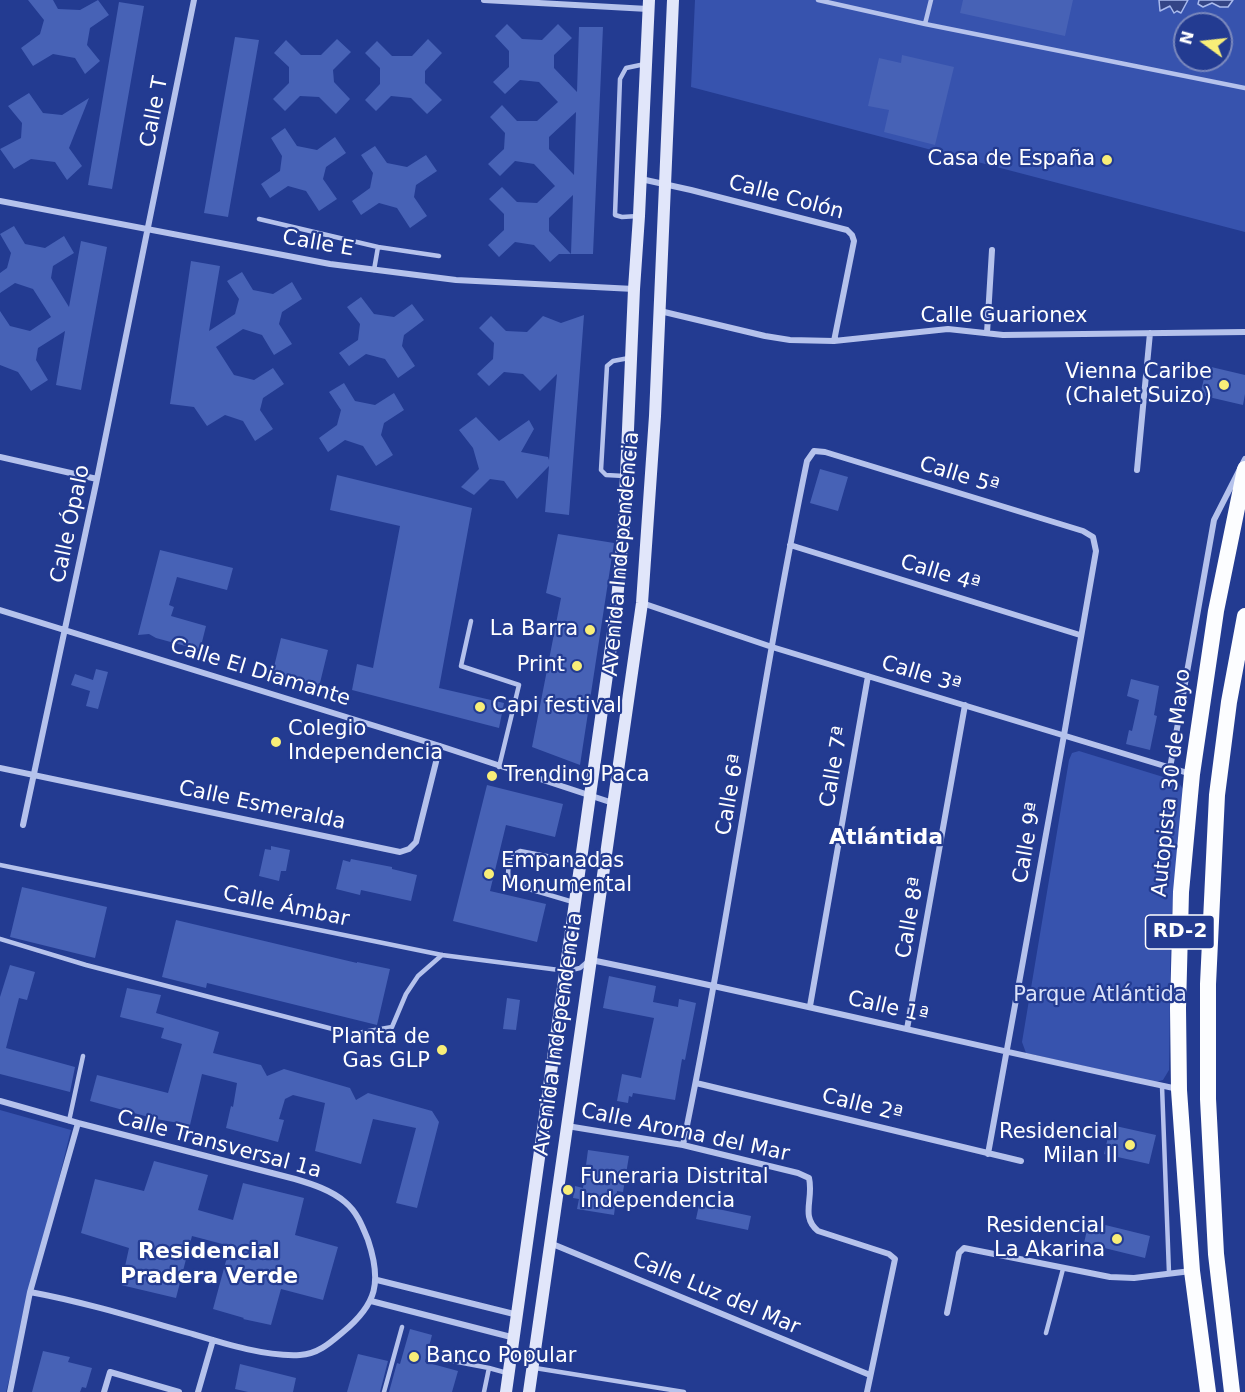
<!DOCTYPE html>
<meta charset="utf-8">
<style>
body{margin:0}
#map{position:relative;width:1245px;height:1392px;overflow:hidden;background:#233b91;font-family:"DejaVu Sans",sans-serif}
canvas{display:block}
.north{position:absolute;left:1173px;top:12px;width:60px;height:60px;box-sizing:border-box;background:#233b91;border:2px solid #7b89bd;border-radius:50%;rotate:285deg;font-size:16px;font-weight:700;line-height:24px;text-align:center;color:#fff}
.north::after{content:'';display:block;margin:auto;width:21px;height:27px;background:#f8ee78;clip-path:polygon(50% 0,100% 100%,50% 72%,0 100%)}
</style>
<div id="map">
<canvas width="1245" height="1392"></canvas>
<div class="north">N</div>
</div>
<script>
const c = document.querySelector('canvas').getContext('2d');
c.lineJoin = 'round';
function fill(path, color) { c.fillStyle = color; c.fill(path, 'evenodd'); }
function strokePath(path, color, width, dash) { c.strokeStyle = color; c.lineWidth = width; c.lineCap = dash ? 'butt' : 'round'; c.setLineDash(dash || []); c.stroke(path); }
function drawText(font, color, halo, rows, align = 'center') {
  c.font = font + ' "DejaVu Sans",sans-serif'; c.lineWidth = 4.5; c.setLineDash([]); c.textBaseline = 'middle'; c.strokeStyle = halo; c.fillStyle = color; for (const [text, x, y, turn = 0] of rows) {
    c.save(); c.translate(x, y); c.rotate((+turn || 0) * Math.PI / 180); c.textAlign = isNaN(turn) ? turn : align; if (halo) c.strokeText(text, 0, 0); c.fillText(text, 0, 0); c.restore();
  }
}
const green = new Path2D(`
 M 695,0 L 1245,0 L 1245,232 L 691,87 ZM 1185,24 L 1221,24 L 1221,60 L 1185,60 Z
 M 1079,751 L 1173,780 L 1179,783 L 1183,789 L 1171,923 L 1169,1070 L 1163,1080 L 1156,1082 L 1026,1053 L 1022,1042 L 1069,760 L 1072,753 Z
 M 0,1110 L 71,1130 L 6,1392 L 0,1392 Z`);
const water = new Path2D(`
 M 1159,0 L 1188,0 L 1181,13 L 1177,11 L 1174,13 L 1170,6 L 1160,11 Z
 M 1199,0 L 1233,0 L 1228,7 L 1220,7 L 1212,3 L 1203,7 L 1198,4 Z`);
const building = new Path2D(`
 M 28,0 L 53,0 L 58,9 L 80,10 L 98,0 L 109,15 L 90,28 L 87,45 L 100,61 L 85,74 L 75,58 L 53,54 L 33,66 L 21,48 L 40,34 L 44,20 Z
 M 963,0 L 1073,0 L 1065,36 L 960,13 Z
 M 119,2 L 144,6 L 112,189 L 88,185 Z
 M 507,24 L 522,39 L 542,40 L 558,24 L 572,38 L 554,55 L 554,68 L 577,92 L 579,27 L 603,27 L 593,254 L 571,254 L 573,195 L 549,218 L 549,231 L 571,254 L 559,254 L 550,262 L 534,245 L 515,242 L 499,257 L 488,245 L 504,230 L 504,214 L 489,199 L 502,187 L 517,202 L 537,203 L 555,186 L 534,164 L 515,161 L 500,176 L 488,164 L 504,149 L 505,133 L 490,117 L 502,105 L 517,121 L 537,121 L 558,102 L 539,82 L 520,80 L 505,94 L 493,82 L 509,67 L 509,51 L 495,36 ZM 576,112 L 574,175 L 549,149 L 549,137 Z
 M 235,37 L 259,40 L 228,217 L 204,213 Z
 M 337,39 L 351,52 L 333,70 L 334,82 L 350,99 L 336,114 L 319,97 L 300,96 L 285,111 L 273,99 L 289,83 L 289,67 L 274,53 L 286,40 L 301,55 L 321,55 Z
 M 428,39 L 442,53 L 425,71 L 425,83 L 442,100 L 427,114 L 411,98 L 391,96 L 376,111 L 365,100 L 380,84 L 380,68 L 365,53 L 377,41 L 392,56 L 412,56 Z
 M 902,55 L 954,67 L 935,145 L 884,132 L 889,110 L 868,106 L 879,58 L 901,63 Z
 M 29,93 L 43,113 L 62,115 L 89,98 L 69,148 L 82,166 L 67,180 L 55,162 L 31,159 L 14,169 L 0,149 L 21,138 L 22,123 L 8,106 Z
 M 285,128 L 297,146 L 317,150 L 335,137 L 346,153 L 326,167 L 323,179 L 337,199 L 319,211 L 306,191 L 288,186 L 270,198 L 261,184 L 280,171 L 282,156 L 271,138 Z
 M 375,146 L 387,163 L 407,167 L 426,155 L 437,171 L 416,185 L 414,197 L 427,216 L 410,228 L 397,208 L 379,203 L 361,215 L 352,201 L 370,188 L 373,173 L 361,155 Z
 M 14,226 L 25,244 L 45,248 L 64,236 L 74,253 L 53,266 L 51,278 L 69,307 L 81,241 L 107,247 L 81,390 L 56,385 L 65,331 L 38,348 L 36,360 L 48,380 L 31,391 L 18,372 L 0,365 L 0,311 L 10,326 L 30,331 L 51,317 L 33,289 L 15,283 L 0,293 L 0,273 L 7,268 L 11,253 L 0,234 Z
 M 191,261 L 220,266 L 209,331 L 235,314 L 239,299 L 227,281 L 242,272 L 253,290 L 273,294 L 292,282 L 302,299 L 282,312 L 279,324 L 292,344 L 274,355 L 262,335 L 243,329 L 216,347 L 234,375 L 254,380 L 273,368 L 284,384 L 263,398 L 260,410 L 273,429 L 255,441 L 243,421 L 225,415 L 207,426 L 194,407 L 170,404 Z
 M 361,297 L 374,314 L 394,317 L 412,304 L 424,320 L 404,335 L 402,346 L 415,366 L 398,378 L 385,359 L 366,354 L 349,366 L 339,353 L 358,340 L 360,324 L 347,307 Z
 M 584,315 L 569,515 L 545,512 L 549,466 L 517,499 L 504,481 L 490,479 L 474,495 L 461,487 L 479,469 L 473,448 L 459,430 L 476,417 L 499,441 L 529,420 L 534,429 L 521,452 L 548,457 L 549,460 L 557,374 L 540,391 L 523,374 L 504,372 L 489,386 L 477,374 L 493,359 L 494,343 L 479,328 L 491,316 L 506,331 L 527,332 L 543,316 L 561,323 Z
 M 1207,366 L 1245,375 L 1245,394 L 1243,405 L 1200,395 Z
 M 344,383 L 355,401 L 375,405 L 394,393 L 404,410 L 384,423 L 381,435 L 393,455 L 376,466 L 363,446 L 345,440 L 328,452 L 319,438 L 337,425 L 341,410 L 329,392 Z
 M 820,469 L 848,477 L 838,511 L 810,503 Z
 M 337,475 L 472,508 L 439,688 L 504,703 L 499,728 L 352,690 L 357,664 L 373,668 L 400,526 L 330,510 Z
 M 558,534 L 614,543 L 580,765 L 532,747 L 561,598 L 546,593 Z
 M 160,550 L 233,568 L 227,590 L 177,577 L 169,605 L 174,607 L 171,616 L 206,626 L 200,650 L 156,638 L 149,634 L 138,635 Z
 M 281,638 L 328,650 L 319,687 L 272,675 Z
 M 96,669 L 108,672 L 98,709 L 86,706 L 90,691 L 71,685 L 75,674 L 93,680 Z
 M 1131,679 L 1159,686 L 1154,715 L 1157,716 L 1150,750 L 1126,744 L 1129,730 L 1132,731 L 1139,700 L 1127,696 Z
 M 487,785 L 563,804 L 555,837 L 506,825 L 490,891 L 546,904 L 537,942 L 453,921 Z
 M 271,846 L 290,850 L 286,871 L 281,871 L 279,881 L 259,876 L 265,849 L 271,850 Z
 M 351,859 L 392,867 L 392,869 L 417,875 L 411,901 L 361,890 L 360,895 L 336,889 L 343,860 L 350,862 Z
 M 22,887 L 107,907 L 95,958 L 10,937 Z
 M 176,920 L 357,963 L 357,962 L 390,969 L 377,1025 L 207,983 L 206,988 L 162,977 Z
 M 10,965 L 35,972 L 27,1000 L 19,998 L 6,1048 L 75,1067 L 70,1092 L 0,1074 L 0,997 Z
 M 609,976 L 656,986 L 653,1002 L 678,1007 L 679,999 L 696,1003 L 685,1060 L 682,1059 L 675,1100 L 633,1093 L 632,1097 L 629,1096 L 628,1103 L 617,1101 L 622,1074 L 641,1078 L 654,1018 L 603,1008 Z
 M 127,988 L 161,995 L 156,1013 L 219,1032 L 213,1053 L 261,1065 L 267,1076 L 284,1069 L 350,1088 L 356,1100 L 368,1093 L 432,1111 L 439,1122 L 417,1208 L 396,1203 L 416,1128 L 373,1119 L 361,1164 L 315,1151 L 325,1103 L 293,1095 L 285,1099 L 279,1119 L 284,1120 L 278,1142 L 226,1128 L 231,1106 L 233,1107 L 237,1083 L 202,1074 L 190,1125 L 156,1119 L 90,1101 L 97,1075 L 168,1093 L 182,1044 L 161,1038 L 164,1028 L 120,1017 Z
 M 507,998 L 520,1000 L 516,1030 L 503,1029 Z
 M 1111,1125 L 1156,1135 L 1149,1164 L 1104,1154 Z
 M 588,1150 L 629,1156 L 623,1192 L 617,1191 L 614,1215 L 577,1209 L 579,1199 L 573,1198 L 575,1186 L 583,1188 Z
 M 154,1161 L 208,1175 L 198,1210 L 233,1220 L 243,1183 L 304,1198 L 295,1235 L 338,1247 L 323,1300 L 281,1289 L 271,1325 L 243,1319 L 244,1318 L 213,1309 L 230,1246 L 192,1236 L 176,1298 L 121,1285 L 129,1248 L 81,1233 L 95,1179 L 144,1191 Z
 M 699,1205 L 751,1216 L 748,1230 L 696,1219 Z
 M 1089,1221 L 1150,1236 L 1145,1258 L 1084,1243 Z
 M 410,1329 L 432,1335 L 425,1362 L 458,1371 L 452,1392 L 389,1392 L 397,1363 L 400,1364 Z
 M 43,1351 L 70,1357 L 68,1362 L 92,1368 L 86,1388 L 82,1387 L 80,1392 L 32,1392 Z
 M 358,1354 L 388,1361 L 380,1392 L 347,1392 Z
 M 240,1364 L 296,1378 L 293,1392 L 248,1392 L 235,1389 Z`);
const service = new Path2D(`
 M 818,0 L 925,24 L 1245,88
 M 925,24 L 931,0
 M 638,216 L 622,217 L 615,215 L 620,79 L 626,68 L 645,64
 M 259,219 L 378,247
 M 374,270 L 378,247 L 439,256
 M 624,476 L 606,475 L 601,470 L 607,366 L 613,361 L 629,358
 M 471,621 L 461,666 L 519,685 L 499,767
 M 0,865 L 442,955 L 567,971 L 580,968 L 587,962
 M 573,902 L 512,884 L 509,881 C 507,870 508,856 520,851 L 578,862
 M 0,939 L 86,965 L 352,1034 L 392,1027 L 406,994 L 418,976 L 442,955
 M 1162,1086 L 1169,1273
 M 69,1121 L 83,1056
 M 1046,1333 L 1063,1269
 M 437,1358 L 489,1368 L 484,1392
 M 489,1368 L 507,1373
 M 535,1368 L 684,1392
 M 384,1392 L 402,1327`);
const minor = new Path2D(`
 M 484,0 L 648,9
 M 641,179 L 691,190 L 847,230 L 852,235 L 854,241 L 834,341
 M 0,201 L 330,264 L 456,280 L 634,289
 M 660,311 L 765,336 L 790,340 L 834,341 L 948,329 L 1003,335 L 1245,332
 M 987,333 L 992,250
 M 0,457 L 97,479
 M 1137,470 L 1150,333
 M 790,545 L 1080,635
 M 642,603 L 772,647 L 1191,774
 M 0,610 L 440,746 L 613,803
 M 0,768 L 400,852 L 409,849 L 416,842 L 440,746
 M 1170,768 L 1214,520 L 1245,459
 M 23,825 L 97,479 L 194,0
 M 591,960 C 787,1000 982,1048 1178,1089
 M 810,1006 L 868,676
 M 907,1029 L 965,705
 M 696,1083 L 1021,1161
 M 0,1101 L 78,1123 L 295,1179 C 312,1184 331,1190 345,1202 C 357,1212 362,1225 368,1240 C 382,1282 377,1304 343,1332 C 330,1343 318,1354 300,1355 C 266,1357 222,1343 189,1333 C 136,1318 84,1302 30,1292
 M 567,1126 L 683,1145 L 798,1173 L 809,1178 C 814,1199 800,1216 818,1231 L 889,1254 L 895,1259 L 867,1392
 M 683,1145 C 730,918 760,688 807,461 L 814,451 L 825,452 L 1083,531 L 1093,537 L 1096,551 L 1064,735 L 988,1154
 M 550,1243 L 870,1375
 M 377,1280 L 518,1315
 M 371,1301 L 515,1338
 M 947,1313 L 959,1253 L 964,1248 L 1110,1277 L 1134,1278 L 1191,1271
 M 10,1392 L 30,1292 L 78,1123
 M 104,1392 L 110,1372 L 179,1392
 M 198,1392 L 213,1340`);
const secondary = new Path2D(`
 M 506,1392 L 616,611 L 624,523 L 634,289 L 639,216 L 649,0
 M 529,1392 L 642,603 L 655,416 L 673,0`);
const trunk = new Path2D(`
 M 1208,1392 L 1192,1271 L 1179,1090 L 1178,1008 L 1181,892 L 1192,774 L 1216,611 L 1245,469
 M 1232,1392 L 1216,1254 L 1208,1099 L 1208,984 L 1217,795 L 1229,702 L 1245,616`);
const markers = [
 [1107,160,6,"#f8ee78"],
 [1224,385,6,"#f8ee78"],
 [590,630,6,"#f8ee78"],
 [577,666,6,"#f8ee78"],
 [480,707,6,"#f8ee78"],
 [276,742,6,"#f8ee78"],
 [492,776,6,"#f8ee78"],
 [489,874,6,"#f8ee78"],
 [442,1050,6,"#f8ee78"],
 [1130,1145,6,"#f8ee78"],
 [568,1190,6,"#f8ee78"],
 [1117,1239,6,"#f8ee78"],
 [414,1357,6,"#f8ee78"]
];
const shields = [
 [1180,932,69]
];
const shieldNames = [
 ["RD-2",1180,932]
];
const streetNames = [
 ["Calle T",155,112,-79],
 ["Calle Colón",786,198,15],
 ["Calle E",318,244,10],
 ["Calle Guarionex",1004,317],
 ["Calle 5ª",959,476,17],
 ["Calle Ópalo",71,524,-78],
 ["Avenida Independencia",622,554,-85],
 ["Calle 4ª",940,574,17],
 ["Calle El Diamante",260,673,17],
 ["Calle 3ª",921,675,17],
 ["Calle 7ª",835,767,-80],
 ["Autopista 30 de Mayo",1172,783,-84],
 ["Calle 6ª",731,795,-80],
 ["Calle Esmeralda",262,806,12],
 ["Calle 9ª",1028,843,-80],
 ["Calle Ámbar",286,907,12],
 ["Calle 8ª",911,918,-80],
 ["Calle 1ª",888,1008,13],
 ["Avenida Independencia",559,1034,-82],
 ["Calle 2ª",862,1106,14],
 ["Calle Aroma del Mar",685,1133,12],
 ["Calle Transversal 1a",219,1145,15],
 ["Calle Luz del Mar",716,1294,23]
];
const poiNames = [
 ["Casa de España",1095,160],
 ["Vienna Caribe",1212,373],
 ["(Chalet Suizo)",1212,397],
 ["La Barra",578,630],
 ["Print",565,666],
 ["Capi festival",492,707,"left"],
 ["Colegio",288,730,"left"],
 ["Independencia",288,754,"left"],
 ["Trending Paca",504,776,"left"],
 ["Empanadas",501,862,"left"],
 ["Monumental",501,886,"left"],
 ["Planta de",430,1038],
 ["Gas GLP",430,1062],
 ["Residencial",1118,1133],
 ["Milan II",1118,1157],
 ["Funeraria Distrital",580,1178,"left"],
 ["Independencia",580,1202,"left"],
 ["Residencial",1105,1227],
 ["La Akarina",1105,1251],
 ["Banco Popular",426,1357,"left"]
];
const parkNames = [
 ["Parque Atlántida",1100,996]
];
const neighbourhoodNames = [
 ["Atlántida",886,838],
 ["Residencial",209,1252],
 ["Pradera Verde",209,1277]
];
fill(green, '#3753ae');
fill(water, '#344586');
strokePath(water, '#a9baed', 1.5);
fill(building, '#4762b6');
strokePath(service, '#b5c2ec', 4.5);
strokePath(minor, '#b5c2ec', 6);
strokePath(secondary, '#e1e6fa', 12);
strokePath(trunk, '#fcfdff', 16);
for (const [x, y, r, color] of markers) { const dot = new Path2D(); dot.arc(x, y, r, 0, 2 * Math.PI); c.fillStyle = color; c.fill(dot); strokePath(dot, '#233b91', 2); }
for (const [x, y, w] of shields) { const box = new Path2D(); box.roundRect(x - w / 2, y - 17, w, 34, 4.5); c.fillStyle = '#233b91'; c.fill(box); strokePath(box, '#fff', 1.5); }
drawText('bold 20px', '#fff', null, shieldNames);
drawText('21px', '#fff', '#233b91', streetNames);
drawText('21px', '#fff', '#233b91', poiNames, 'right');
drawText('21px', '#dae1f9', '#233b91', parkNames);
drawText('bold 22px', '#fff', '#233b91', neighbourhoodNames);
</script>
